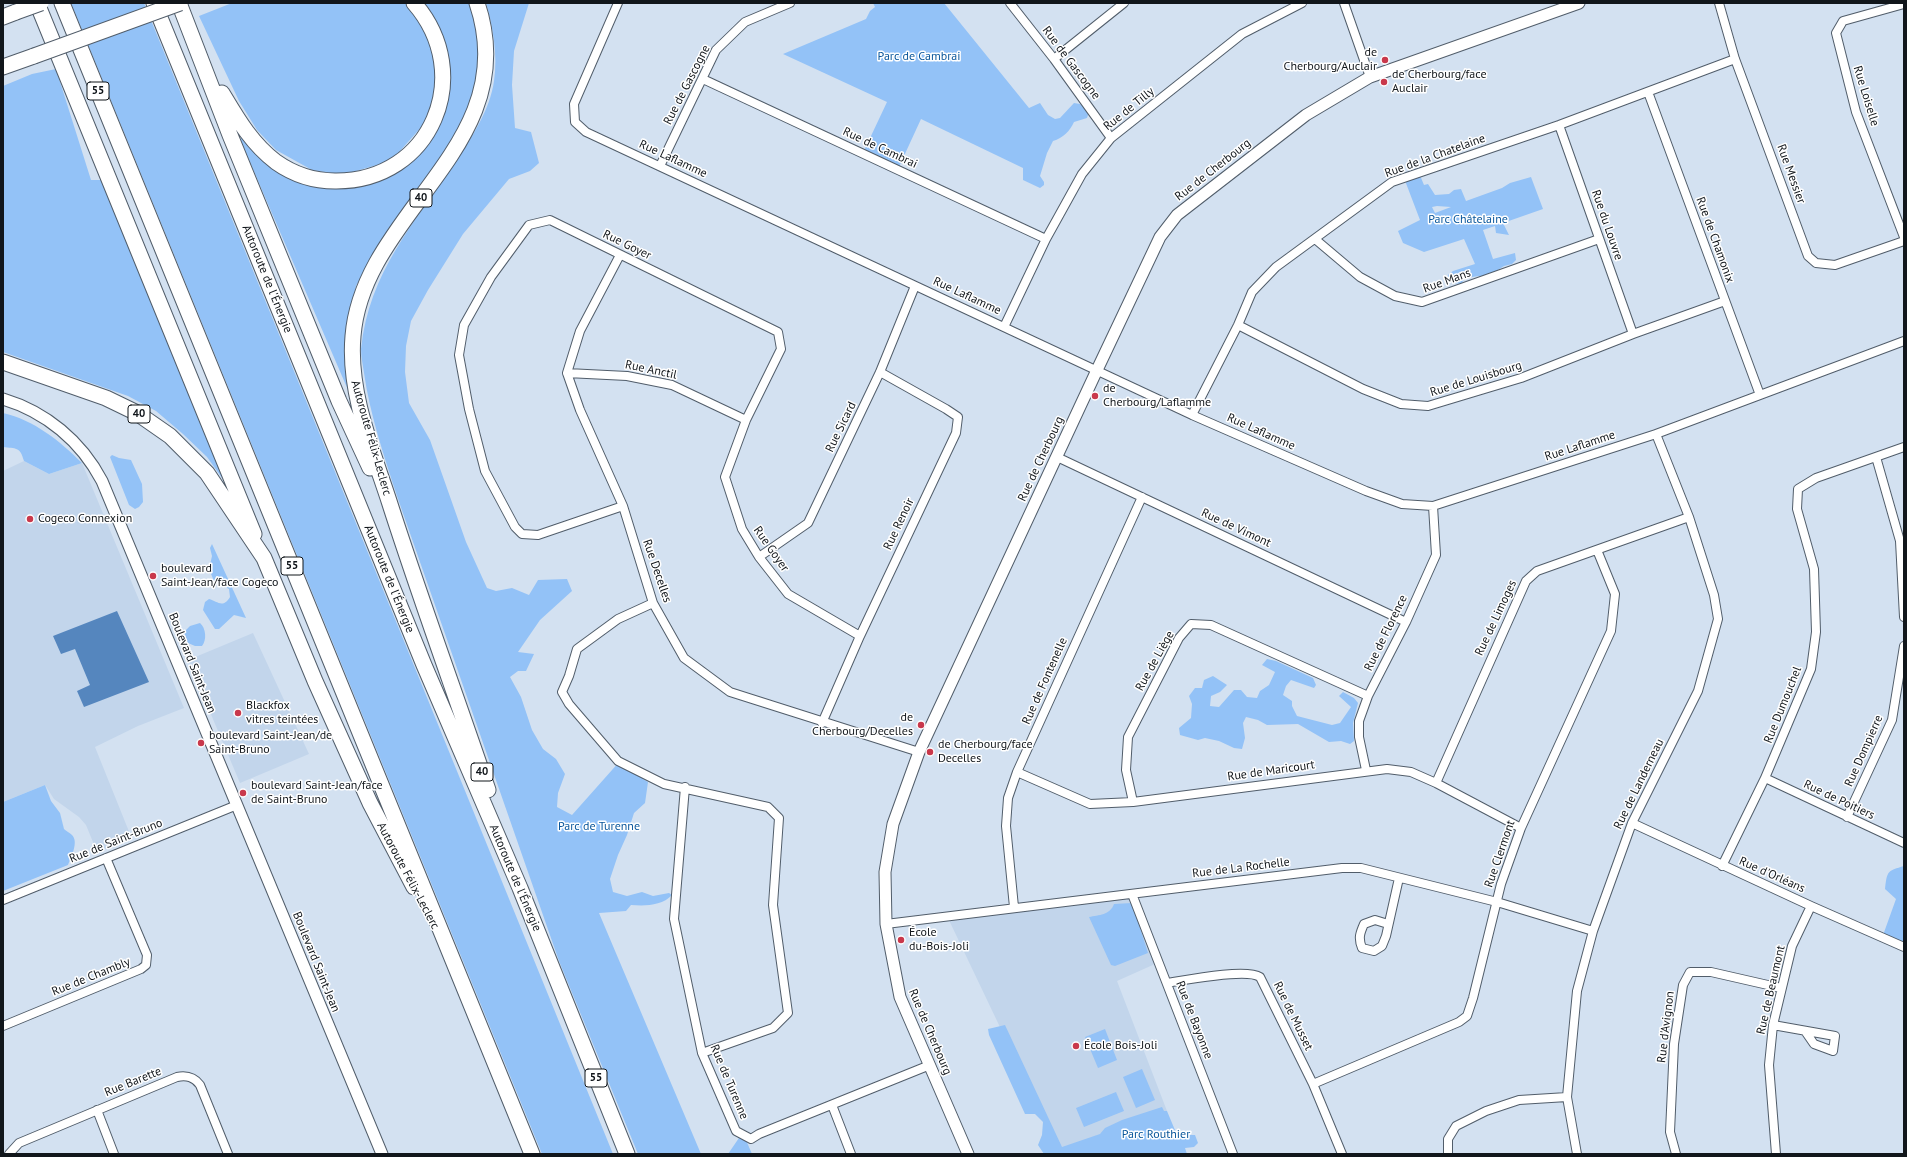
<!DOCTYPE html>
<meta charset="utf-8">
<style>
body{margin:0}
#map{position:relative;width:1907px;height:1157px;overflow:hidden;background:#d3e1f1;font-family:"PT Sans",sans-serif}
canvas{display:block}
.frame{position:absolute;inset:0;border:4px solid #11161b;pointer-events:none}
</style>
<div id="map">
<canvas width="1907" height="1157"></canvas>
<div class="frame"></div>
</div>
<script>
const c = document.querySelector('canvas').getContext('2d');
c.lineJoin = 'round';
function fill(path, color) { c.fillStyle = color; c.fill(path, 'evenodd'); }
function strokePath(path, color, width, dash) { c.strokeStyle = color; c.lineWidth = width; c.lineCap = dash ? 'butt' : 'round'; c.setLineDash(dash || []); c.stroke(path); }
function drawText(font, color, halo, rows, align = 'center') {
  c.font = font + ' "PT Sans",sans-serif'; c.lineWidth = 3; c.setLineDash([]); c.textBaseline = 'middle'; c.strokeStyle = halo; c.fillStyle = color; for (const [text, x, y, turn = 0] of rows) {
    c.save(); c.translate(x, y); c.rotate((+turn || 0) * Math.PI / 180); c.textAlign = isNaN(turn) ? turn : align; if (halo) c.strokeText(text, 0, 0); c.fillText(text, 0, 0); c.restore();
  }
}
const built = new Path2D(`
 M 24,461 L 49,474 L 82,463 L 184,708 L 138,726 L 95,747 L 132,839 L 93,854 L 95,847 L 86,825 L 79,817 L 54,799 L 45,785 L 3,802 L 3,471 Z
 M 253,633 L 309,754 L 240,783 L 188,660 Z
 M 1132,894 L 1155,964 L 1117,981 L 1167,1111 L 1060,1153 L 947,916 Z`);
const green = new Path2D(`
 M 71,3 L 144,3 L 613,1154 L 542,1154 Z
 M 232,3 L 406,3 L 416,12 L 429,39 L 437,62 L 438,84 L 425,123 L 391,161 L 342,175 L 312,170 L 276,150 L 257,130 L 239,101 L 199,16 Z
 M 422,3 L 469,3 L 473,11 L 480,47 L 476,89 L 461,127 L 375,252 L 356,286 L 349,322 L 351,389 L 348,390 L 240,139 L 243,137 L 263,157 L 354,185 L 435,131 L 445,109 L 450,84 L 449,59 L 443,35 L 431,14 Z
 M 486,3 L 529,3 L 514,51 L 512,85 L 515,128 L 531,132 L 539,163 L 530,171 L 509,179 L 463,234 L 428,290 L 411,321 L 406,346 L 405,372 L 409,403 L 430,440 L 466,542 L 487,588 L 496,591 L 512,588 L 529,595 L 538,580 L 567,579 L 572,591 L 540,620 L 518,652 L 534,654 L 526,671 L 518,671 L 510,677 L 521,697 L 532,730 L 543,749 L 556,759 L 565,774 L 558,793 L 557,807 L 572,815 L 620,761 L 644,774 L 643,779 L 648,782 L 645,803 L 634,813 L 627,835 L 618,855 L 610,879 L 613,892 L 627,896 L 642,892 L 653,896 L 669,893 L 672,895 C 662,906 645,906 631,905 L 626,911 L 599,913 L 701,1154 L 638,1154 L 559,961 L 397,496 C 384,456 370,415 364,373 C 363,366 361,357 361,349 C 369,272 414,224 455,162 C 471,139 490,110 494,81 C 498,55 493,28 486,3 Z
 M 873,3 L 944,3 L 1029,108 L 1040,103 L 1048,115 L 1055,119 L 1060,118 L 1074,103 L 1080,104 L 1089,112 L 1087,118 L 1074,122 C 1070,131 1063,138 1053,141 L 1047,153 L 1040,176 L 1044,182 L 1044,185 L 1040,188 L 1023,180 L 1023,168 L 921,119 L 898,169 L 863,153 L 887,102 L 783,54 L 866,19 L 870,11 L 875,7 Z
 M 56,69 L 91,180 L 103,180 L 225,477 L 222,478 L 207,457 L 183,434 L 156,411 L 128,396 L 3,352 L 3,86 L 32,74 Z
 M 1419,173 L 1424,185 L 1428,184 L 1435,195 L 1449,194 L 1454,190 L 1461,189 L 1466,201 L 1502,188 L 1510,183 L 1531,177 L 1543,209 L 1503,223 L 1509,235 L 1496,233 L 1495,226 L 1483,230 L 1493,259 L 1515,253 L 1516,260 L 1512,264 L 1504,266 L 1481,281 L 1479,276 L 1465,278 L 1461,284 L 1448,282 L 1448,275 L 1453,271 L 1475,264 L 1464,239 L 1424,252 L 1403,243 L 1398,231 L 1420,220 L 1404,178 ZM 1437,206 L 1451,207 L 1435,213 L 1432,207 Z
 M 3,413 C 34,420 60,441 82,463 L 49,474 L 24,461 C 20,446 16,449 3,447 Z
 M 112,455 L 119,458 L 131,460 L 142,484 L 143,502 L 139,507 L 135,509 L 129,505 L 110,457 Z
 M 212,544 L 246,618 L 234,615 L 219,629 L 215,629 L 203,610 L 205,602 L 209,599 C 217,601 223,609 230,597 L 229,589 L 214,581 L 209,569 L 212,556 L 210,548 Z
 M 200,623 C 206,628 207,640 202,646 L 195,646 L 188,643 L 184,632 L 190,626 Z
 M 1267,659 L 1276,661 L 1313,678 L 1316,685 L 1314,688 L 1291,680 L 1286,686 L 1283,695 L 1292,701 L 1292,706 L 1297,716 L 1332,725 L 1340,723 L 1351,707 L 1339,696 L 1343,692 L 1354,698 L 1358,703 L 1353,723 L 1354,741 L 1350,744 L 1341,741 L 1329,742 L 1298,724 L 1267,725 L 1258,720 L 1246,717 L 1243,723 L 1245,738 L 1242,749 L 1234,748 L 1219,741 L 1205,738 L 1198,740 L 1180,735 L 1179,728 L 1191,718 L 1192,704 L 1189,696 L 1195,688 L 1202,688 L 1204,680 L 1213,676 L 1227,685 L 1220,692 L 1211,696 L 1210,706 L 1219,707 L 1234,690 L 1241,690 L 1247,697 L 1257,698 L 1260,691 L 1269,685 L 1275,672 L 1262,665 Z
 M 45,785 L 51,801 L 60,813 L 64,829 C 66,831 70,833 72,835 C 79,842 71,857 68,865 L 3,891 L 3,802 Z
 M 1904,866 L 1904,947 L 1882,938 L 1896,899 L 1885,889 C 1887,870 1888,871 1904,866 Z
 M 1132,903 L 1148,953 L 1115,966 L 1111,965 L 1089,917 C 1099,915 1110,915 1114,904 Z
 M 1005,1025 L 1062,1147 L 1100,1134 L 1105,1128 L 1122,1120 L 1162,1107 L 1164,1111 L 1167,1111 L 1177,1135 L 1195,1135 L 1198,1143 L 1194,1147 L 1185,1148 L 1187,1154 L 1044,1154 L 1038,1145 L 1042,1135 L 1043,1122 L 1035,1114 L 1025,1114 L 989,1035 L 988,1029 Z
 M 1105,1029 L 1117,1060 L 1098,1068 L 1085,1037 Z
 M 1142,1069 L 1155,1100 L 1136,1108 L 1123,1077 Z
 M 1116,1092 L 1124,1111 L 1084,1127 L 1076,1108 Z
 M 741,1135 L 746,1140 L 752,1154 L 728,1154 Z`);
const water = new Path2D(`
 M 117,611 L 149,682 L 84,707 L 77,691 L 90,685 L 75,649 L 61,654 L 53,636 Z`);
const street = new Path2D(`
 M 618,3 L 574,104 L 575,122 L 586,132 L 1192,415 L 1366,491 L 1402,504 L 1433,506 L 1656,434 L 1904,341
 M 1010,3 L 1054,59 L 1111,138
 M 1344,3 L 1370,77
 M 1719,3 L 1735,59 L 1808,256 L 1816,263 L 1835,265 L 1904,241
 M 1904,4 L 1843,21 L 1836,33 L 1856,112 L 1904,237
 M 1054,59 L 1124,3
 M 703,79 L 1046,239
 M 1648,92 L 1760,395
 M 1559,125 L 1633,334
 M 660,166 L 716,50 L 745,22 L 790,3
 M 1315,239 L 1360,277 L 1395,296 L 1422,302 L 1599,239
 M 620,255 L 580,331 L 567,373 L 580,410 L 623,506 L 653,603 L 684,658 L 730,692 L 919,752
 M 1238,325 L 1363,389 L 1401,404 L 1428,406 L 1521,378 L 1633,334 L 1725,301
 M 1004,327 L 1046,239 L 1082,174 L 1111,138 L 1242,34 L 1302,3
 M 567,373 L 627,376 L 672,385 L 746,420
 M 1192,415 L 1238,325 L 1252,292 L 1276,267 L 1392,182 L 1559,125 L 1735,59
 M 1057,457 L 1406,622
 M 1876,457 L 1900,541 L 1904,617
 M 623,506 L 538,535 L 522,534 L 515,527 L 485,471 L 469,409 L 459,355 L 464,325 L 491,277 L 529,225 L 550,220 L 778,332 L 781,349 L 746,420 L 725,477 L 742,529 L 759,557 L 788,594 L 860,636
 M 759,557 L 808,523 L 880,372 L 915,286
 M 653,603 L 618,619 L 577,649 L 569,676 L 562,692 L 569,704 L 618,761 L 664,784 L 768,807 L 779,818 L 773,905 L 788,1013 L 773,1028 L 702,1053
 M 822,723 L 860,636 L 956,433 L 958,417 L 946,409 L 880,372
 M 1366,770 L 1359,737 L 1359,721 L 1368,696 L 1406,622 L 1436,555 L 1433,506
 M 1017,772 L 1090,804 L 1133,802 L 1387,769 L 1411,772 L 1436,783 L 1521,828
 M 1765,778 L 1904,843
 M 1436,783 L 1526,581 L 1537,571 L 1689,517
 M 685,787 L 674,919 L 702,1053 L 736,1131 L 751,1139 L 759,1134 L 930,1065
 M 1133,802 L 1126,770 L 1128,737 L 1179,638 L 1191,624 L 1211,625 L 1368,696
 M 1847,817 L 1892,720 L 1904,646
 M 1632,823 L 1811,906 L 1904,947
 M 1722,866 L 1765,778 L 1811,669 L 1816,632 L 1814,569 L 1797,509 L 1798,489 L 1816,478 L 1904,447
 M 1132,894 L 1233,1154
 M 3,900 L 237,805
 M 1014,907 L 1006,826 L 1008,798 L 1017,772 L 1142,497
 M 886,924 L 1342,868 L 1361,868 L 1497,902 L 1593,931
 M 1388,924 L 1375,920 L 1364,924 C 1360,933 1358,938 1362,948 L 1374,951 L 1382,946 L 1386,936 L 1399,878
 M 1167,983 C 1186,980 1246,968 1260,977 L 1313,1084 L 1342,1154
 M 1773,1025 L 1835,1036 L 1833,1051 L 1814,1044 L 1805,1031
 M 3,1026 L 141,969 L 146,965 L 147,955 L 106,858
 M 1313,1084 L 1459,1022 L 1467,1016 L 1473,998 L 1501,884 L 1521,828 L 1611,631 L 1615,594 L 1597,550
 M 832,1105 L 851,1154
 M 97,1110 L 114,1154
 M 9,1154 L 19,1143 L 177,1077 C 187,1075 194,1077 200,1085 L 228,1154
 M 1448,1154 L 1448,1139 L 1456,1126 L 1486,1111 L 1519,1100 L 1567,1097
 M 1577,1154 L 1567,1097 L 1577,991 L 1593,931 L 1632,823 L 1698,691 L 1718,619 L 1714,595 L 1689,517 L 1656,434
 M 1676,1154 L 1670,1132 L 1674,1044 L 1683,985 L 1690,972 L 1711,972 L 1781,988
 M 1776,1154 L 1769,1065 L 1773,1025 L 1792,946 L 1811,906`);
const secondary = new Path2D(`
 M 3,399 C 46,412 81,441 102,481 L 382,1154
 M 968,1154 L 900,997 L 886,924 L 885,872 L 893,824 L 919,752 L 1097,370 L 1160,237 L 1177,215 L 1306,115 L 1370,77 L 1579,3`);
const highway = new Path2D(`
 M 37,3 L 254,534
 M 62,3 L 532,1154
 M 154,3 L 424,665 L 520,888 L 627,1154
 M 179,3 L 230,135 L 339,401 L 370,468
 M 477,3 C 525,145 363,211 353,336 C 348,392 372,449 389,501 C 420,598 455,693 488,790
 M 3,17 L 16,12
 M 3,67 L 34,56
 M 222,93 C 237,118 251,143 276,162 C 293,174 314,181 335,181 C 432,182 476,74 414,3
 M 3,362 L 106,398 L 137,413 L 170,436 L 207,473 L 264,558 L 315,681 L 370,803 L 414,887`);
const highwayBridge = new Path2D(`
 M 16,12 L 41,3
 M 34,56 L 180,3`);
const markers = [
 [1385,60,4,"#c9384b"],
 [1384,82,4,"#c9384b"],
 [1095,396,4,"#c9384b"],
 [30,519,4,"#c9384b"],
 [153,576,4,"#c9384b"],
 [238,713,4,"#c9384b"],
 [921,725,4,"#c9384b"],
 [201,743,4,"#c9384b"],
 [930,752,4,"#c9384b"],
 [243,793,4,"#c9384b"],
 [901,940,4,"#c9384b"],
 [1076,1046,4,"#c9384b"]
];
const shields = [
 [98,91,22],
 [421,198,22],
 [139,414,22],
 [292,566,22],
 [482,772,22],
 [596,1078,22]
];
const shieldNames = [
 ["55",98,91],
 ["40",421,198],
 ["40",139,414],
 ["55",292,566],
 ["40",482,772],
 ["55",596,1078]
];
const poiNames = [
 ["de",1377,53,"right"],
 ["Cherbourg/Auclair",1377,67,"right"],
 ["de Cherbourg/face",1392,75],
 ["Auclair",1392,89],
 ["de",1103,389],
 ["Cherbourg/Laflamme",1103,403],
 ["Cogeco Connexion",38,519],
 ["boulevard",161,569],
 ["Saint-Jean/face Cogeco",161,583],
 ["Blackfox",246,706],
 ["vitres teintées",246,720],
 ["de",913,718,"right"],
 ["Cherbourg/Decelles",913,732,"right"],
 ["boulevard Saint-Jean/de",209,736],
 ["Saint-Bruno",209,750],
 ["de Cherbourg/face",938,745],
 ["Decelles",938,759],
 ["boulevard Saint-Jean/face",251,786],
 ["de Saint-Bruno",251,800],
 ["École",909,933],
 ["du-Bois-Joli",909,947],
 ["École Bois-Joli",1084,1046]
];
const parkNames = [
 ["Parc de Cambrai",919,57],
 ["Parc Châtelaine",1468,220],
 ["Parc de Turenne",599,827],
 ["Parc Routhier",1156,1135]
];
const streetNames = [
 ["Rue de Gascogne",1071,63,53],
 ["Rue de Gascogne",687,85,-63],
 ["Rue Loiselle",1866,96,73],
 ["Rue de Tilly",1129,109,-39],
 ["Rue de Cambrai",880,148,25],
 ["Rue de la Chatelaine",1435,156,-20],
 ["Rue Laflamme",673,159,25],
 ["Rue de Cherbourg",1213,170,-38],
 ["Rue Messier",1791,174,70],
 ["Rue du Louvre",1607,225,71],
 ["Rue de Chamonix",1715,240,70],
 ["Rue Goyer",627,245,26],
 ["Autoroute de l'Énergie",267,279,68],
 ["Rue Mans",1447,281,-20],
 ["Rue Laflamme",967,296,25],
 ["Rue Anctil",651,370,12],
 ["Rue de Louisbourg",1476,379,-17],
 ["Rue Sicard",841,427,-64],
 ["Rue Laflamme",1261,432,24],
 ["Autoroute Félix-Leclerc",371,438,74],
 ["Rue Laflamme",1580,446,-18],
 ["Rue de Cherbourg",1041,459,-65],
 ["Rue Renoir",899,524,-65],
 ["Rue de Vimont",1236,528,25],
 ["Rue Goyer",771,549,55],
 ["Rue Decelles",657,571,71],
 ["Autoroute de l'Énergie",389,579,68],
 ["Rue de Limoges",1496,618,-65],
 ["Rue de Florence",1386,633,-64],
 ["Rue de Liège",1155,661,-61],
 ["Boulevard Saint-Jean",192,663,68],
 ["Rue de Fontenelle",1045,681,-66],
 ["Rue Dumouchel",1783,705,-68],
 ["Rue Dompierre",1864,751,-66],
 ["Rue de Maricourt",1271,771,-8],
 ["Rue de Landerneau",1639,784,-64],
 ["Rue de Poitiers",1839,800,25],
 ["Rue de Saint-Bruno",116,841,-22],
 ["Rue Clermont",1500,854,-71],
 ["Rue de La Rochelle",1241,868,-7],
 ["Rue d'Orléans",1772,875,24],
 ["Autoroute Félix-Leclerc",408,876,62],
 ["Autoroute de l'Énergie",515,878,67],
 ["Boulevard Saint-Jean",316,962,68],
 ["Rue de Chambly",91,977,-22],
 ["Rue de Beaumont",1771,990,-77],
 ["Rue de Musset",1293,1016,64],
 ["Rue de Bayonne",1194,1020,69],
 ["Rue d'Avignon",1666,1027,-83],
 ["Rue de Cherbourg",930,1032,67],
 ["Rue Barette",133,1082,-22],
 ["Rue de Turenne",729,1082,67]
];
fill(built, '#c2d5eb');
fill(green, '#93c2f7');
fill(water, '#5586be');
strokePath(street, '#515d6a', 10);
strokePath(secondary, '#515d6a', 13);
strokePath(highway, '#515d6a', 17);
strokePath(street, '#fff', 8);
strokePath(secondary, '#fff', 11);
strokePath(highway, '#fff', 15);
strokePath(highwayBridge, '#515d6a', 17, []);
strokePath(highwayBridge, '#fff', 15);
for (const [x, y, r, color] of markers) { const dot = new Path2D(); dot.arc(x, y, r, 0, 2 * Math.PI); c.fillStyle = color; c.fill(dot); strokePath(dot, '#fff', 1.5); }
for (const [x, y, w] of shields) { const box = new Path2D(); box.roundRect(x - w / 2, y - 9, w, 18, 3); c.fillStyle = '#fff'; c.fill(box); strokePath(box, '#11161b', 1); }
drawText('bold 11px', '#11161b', null, shieldNames);
drawText('12px', '#11161b', '#fff', poiNames, 'left');
drawText('12px', '#09569b', '#fff', parkNames);
drawText('12px', '#11161b', '#fff', streetNames);
</script>
